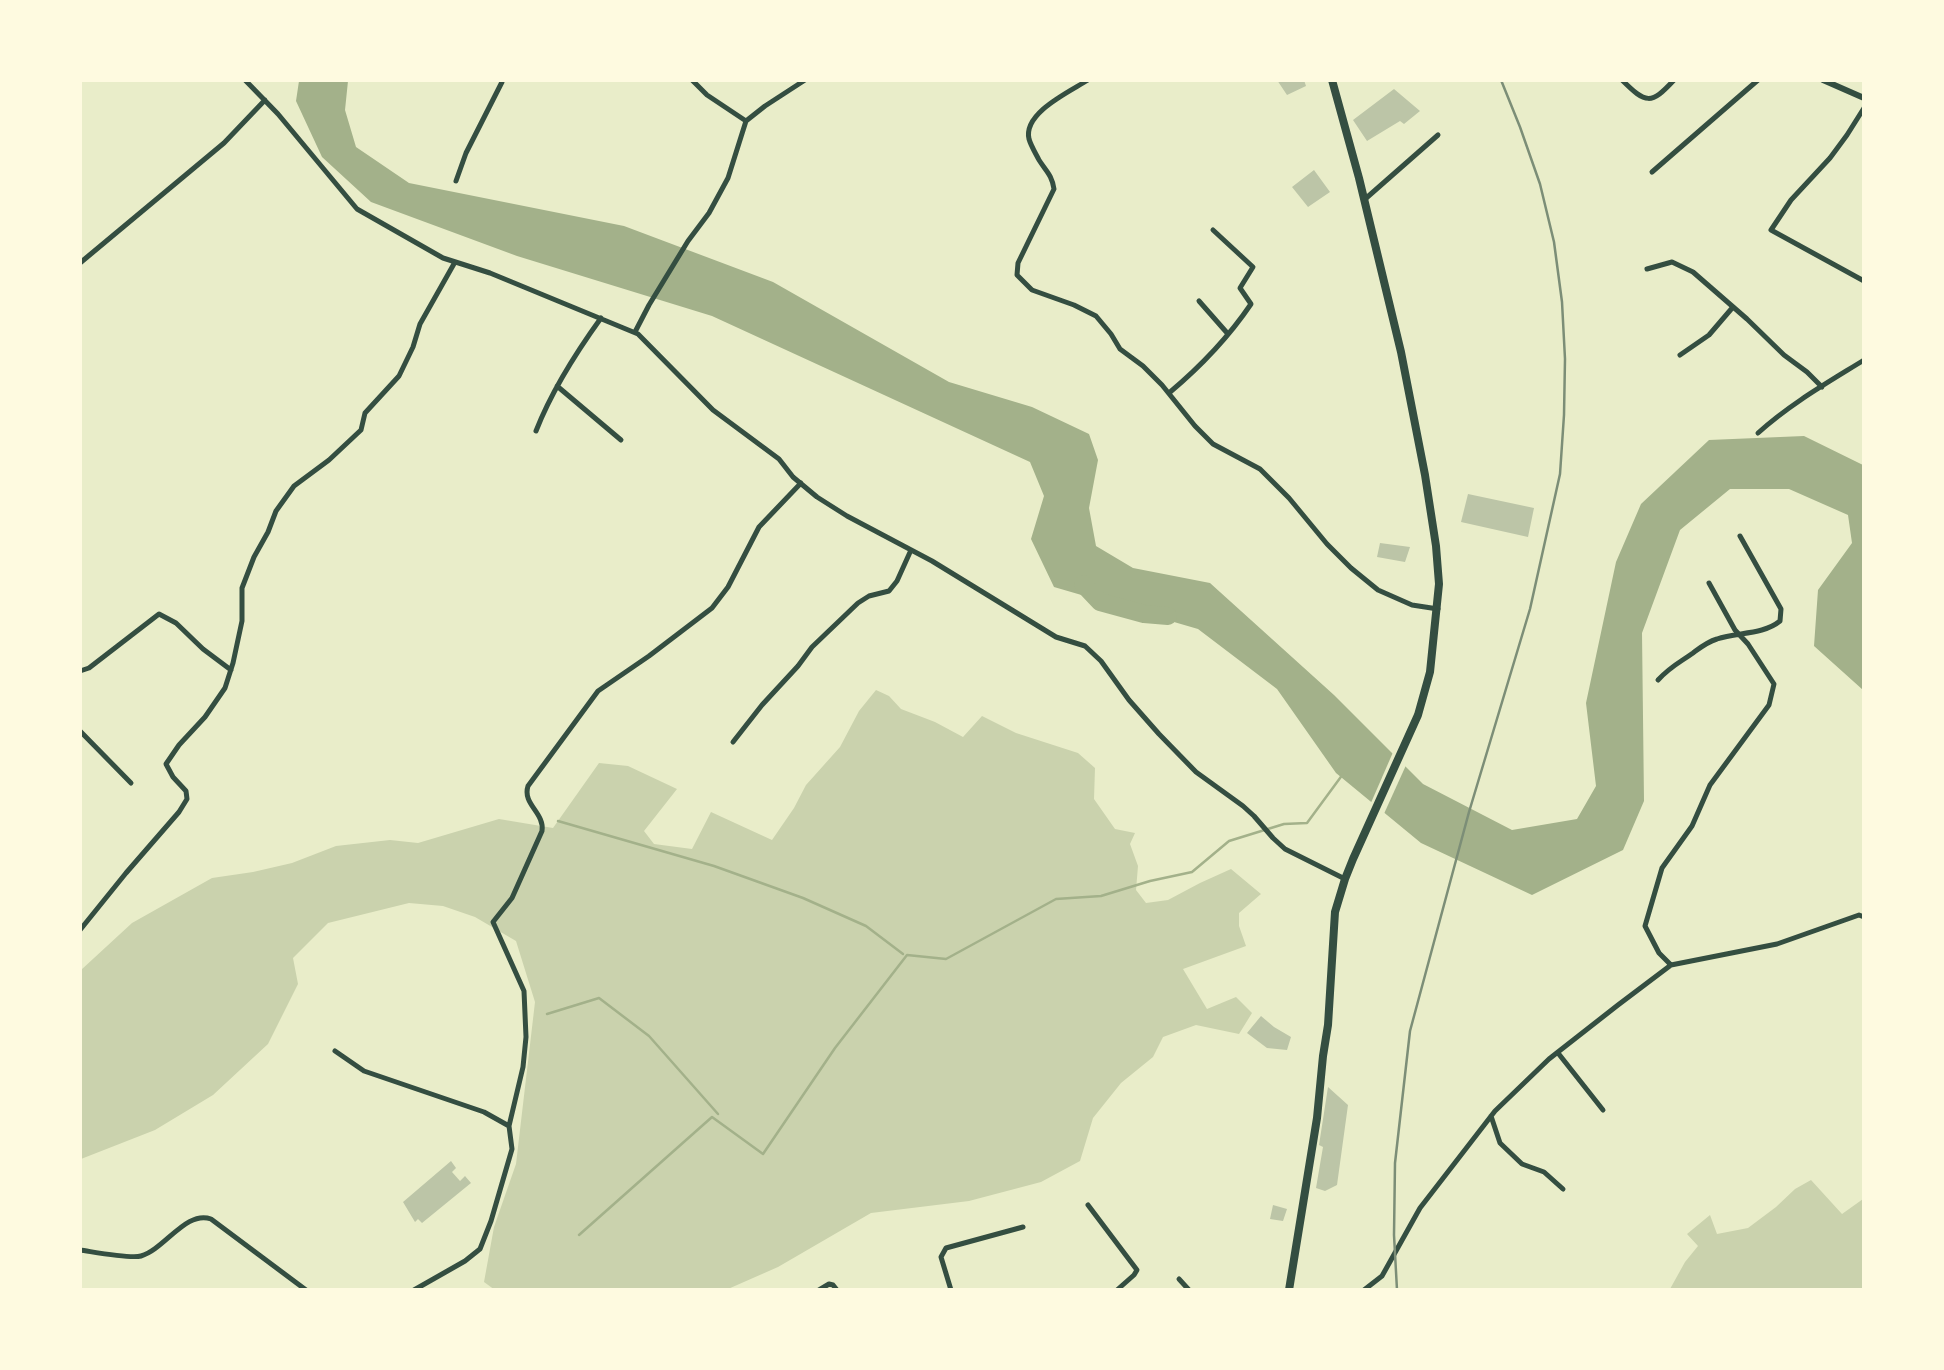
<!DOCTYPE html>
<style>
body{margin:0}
#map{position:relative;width:1944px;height:1370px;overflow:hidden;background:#e9edc9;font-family:"Nunito Sans",sans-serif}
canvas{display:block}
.frame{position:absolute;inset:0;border:82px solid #fefae0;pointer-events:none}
</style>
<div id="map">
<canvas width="1944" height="1370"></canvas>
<div class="frame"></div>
</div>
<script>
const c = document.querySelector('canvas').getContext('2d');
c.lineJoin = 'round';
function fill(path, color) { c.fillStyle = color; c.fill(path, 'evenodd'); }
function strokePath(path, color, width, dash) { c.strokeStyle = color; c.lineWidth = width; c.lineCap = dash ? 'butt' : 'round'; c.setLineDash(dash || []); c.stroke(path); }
const green = new Path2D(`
 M 876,690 L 889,696 L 901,709 L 935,722 L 963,737 L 982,716 L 1016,733 L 1078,753 L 1095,768 L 1094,799 L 1115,829 L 1135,833 L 1130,844 L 1138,866 L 1136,890 L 1146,903 L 1168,900 L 1200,883 L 1231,869 L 1261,894 L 1239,913 L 1239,926 L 1246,946 L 1183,969 L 1207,1009 L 1236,997 L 1252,1013 L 1239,1034 L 1196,1025 L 1163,1037 L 1153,1057 L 1121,1083 L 1093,1118 L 1080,1161 L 1041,1182 L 969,1201 L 871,1213 L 778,1267 L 728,1289 L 495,1290 L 484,1282 L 494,1227 L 516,1164 L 535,1002 L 516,941 L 475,917 L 443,906 L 409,903 L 328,923 L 293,958 L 298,984 L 268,1044 L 213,1095 L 155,1130 L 81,1159 L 81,970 L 132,923 L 212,878 L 253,872 L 292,863 L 336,846 L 390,840 L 418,843 L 499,819 L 553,828 L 599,763 L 628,766 L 677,789 L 644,831 L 654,844 L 692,849 L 711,812 L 772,840 L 794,808 L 806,785 L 840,747 L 859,711 Z
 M 1811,1180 L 1842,1214 L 1863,1199 L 1863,1289 L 1670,1289 L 1685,1262 L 1698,1246 L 1687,1234 L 1710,1215 L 1717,1234 L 1748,1228 L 1776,1207 L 1795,1189 Z`);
const water = new Path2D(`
 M 299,81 L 348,81 L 345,110 L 356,147 L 409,183 L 624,226 L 773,282 L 949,382 L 1032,407 L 1089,434 L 1098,460 L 1089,508 L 1096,546 L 1133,568 L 1210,583 L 1334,695 L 1423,784 L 1512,830 L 1577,819 L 1596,786 L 1586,703 L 1616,562 L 1641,504 L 1709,440 L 1804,436 L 1863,465 L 1863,690 L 1814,646 L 1818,590 L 1852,543 L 1848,515 L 1789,489 L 1730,489 L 1680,530 L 1642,633 L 1644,801 L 1623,850 L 1532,895 L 1421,843 L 1336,773 L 1277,689 L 1198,629 L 1054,587 L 1031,539 L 1044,496 L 1030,462 L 712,316 L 517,256 L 371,202 L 322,157 L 296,101 Z`);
const pier = new Path2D(`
 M 1394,750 L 1407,763 L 1383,816 L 1370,805 Z`);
const stream = new Path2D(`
 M 558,821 L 714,866 L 803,898 L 866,926 L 903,954
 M 547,1014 L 599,998 L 649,1036 L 718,1114
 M 579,1235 L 712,1117 L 763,1154 L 835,1048 L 907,955 L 946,959 L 1056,899 L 1101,896 L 1150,881 L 1192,872 L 1229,841 L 1284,824 L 1307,823 L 1343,774`);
const river = new Path2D(`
 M 1083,584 L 1100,602 L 1144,614 L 1168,616`);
const building = new Path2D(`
 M 1277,80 L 1304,80 L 1306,86 L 1287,95 Z
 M 1394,89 L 1420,111 L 1404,124 L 1400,121 L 1367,141 L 1353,120 Z
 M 1314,170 L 1330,192 L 1308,207 L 1292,187 Z
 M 1468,494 L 1534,508 L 1528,537 L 1461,522 Z
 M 1380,543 L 1410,547 L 1405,562 L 1377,557 Z
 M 1261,1016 L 1274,1027 L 1291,1037 L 1287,1050 L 1267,1048 L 1247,1033 Z
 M 1328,1087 L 1348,1105 L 1337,1185 L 1325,1191 L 1316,1188 L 1323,1147 L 1319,1145 Z
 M 451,1161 L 456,1168 L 452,1172 L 460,1181 L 465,1176 L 471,1183 L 422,1223 L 418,1219 L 415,1222 L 403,1202 Z
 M 1273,1205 L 1287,1209 L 1283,1221 L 1270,1219 Z`);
const minor = new Path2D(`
 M 245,80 L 278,114 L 357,209 L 443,258 L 490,273 L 638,334 L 713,410 L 779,459 L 793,477 L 817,497 L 847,516 L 932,561 L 1056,637 L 1085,646 L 1101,661 L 1129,700 L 1159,734 L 1196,772 L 1243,806 L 1254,816 L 1273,838 L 1285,849 L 1345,879
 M 692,80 L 707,95 L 746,121
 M 1088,80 C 1069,92 1023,113 1029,139 C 1031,146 1036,154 1039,160 C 1046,171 1052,175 1054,189 L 1018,263 L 1017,275 L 1032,290 L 1074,305 L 1096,316 L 1111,334 L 1120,349 L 1143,366 L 1162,385 L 1195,426 L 1213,444 L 1260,469 L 1289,498 L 1327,544 L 1351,568 L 1378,590 L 1412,605 L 1438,609
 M 1622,80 C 1646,104 1651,105 1674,80
 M 1864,108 L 1847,135 L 1830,158 L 1791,200 L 1771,230 L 1864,281
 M 1652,172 L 1758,80
 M 456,181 L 466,153 L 502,82
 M 1364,200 L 1438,135
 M 80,263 L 224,143 L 265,100
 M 1647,269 L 1672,262 L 1693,272 L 1747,319 L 1784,355 L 1807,372 L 1822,387
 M 1199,301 L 1228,334
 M 635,332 L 649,305 L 688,241 L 709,213 L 728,178 L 746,121 L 765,106 L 805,80
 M 1680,355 L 1709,335 L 1733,307
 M 557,386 L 621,440
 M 1169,393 C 1200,367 1228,338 1251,304 L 1240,288 L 1253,267 L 1213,230
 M 536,431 C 552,390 575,354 601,318
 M 1758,433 C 1790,404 1827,383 1864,360
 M 80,671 L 89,668 L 159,614 L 176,623 L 203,649 L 231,670
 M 1658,680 C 1671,666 1679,663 1693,653 C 1701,647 1707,642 1717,639 C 1737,632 1763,635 1780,621 L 1781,609 L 1740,536
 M 80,731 L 131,783
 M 733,742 L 762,705 L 798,666 L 812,647 L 858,603 L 869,596 L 889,591 L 897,581 L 911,550
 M 80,930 L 126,873 L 179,812 L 187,799 L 186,791 L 173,777 L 166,764 L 179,745 L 205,717 L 225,688 L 233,663 L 242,621 L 242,588 L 254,557 L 268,532 L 276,511 L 294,486 L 329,460 L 361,430 L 365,413 L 399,376 L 413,347 L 420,324 L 455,262
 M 1671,965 L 1659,953 L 1645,926 L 1662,868 L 1692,826 L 1710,785 L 1769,705 L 1774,684 L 1748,644 L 1735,630 L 1709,583
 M 335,1051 L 364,1071 L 484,1112 L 509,1126
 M 1558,1053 L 1603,1110
 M 1491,1116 L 1500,1143 L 1522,1164 L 1544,1172 L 1563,1189
 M 1088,1205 L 1137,1270 L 1134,1275 L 1117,1290
 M 80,1250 C 94,1252 130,1259 141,1256 C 165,1249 186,1210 211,1219 L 306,1290
 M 1179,1279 L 1189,1290
 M 414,1290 L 465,1261 L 480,1249 L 491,1221 L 512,1149 L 509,1126 L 523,1067 L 526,1037 L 524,991 L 493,922 L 512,898 L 542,831 C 545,813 522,804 528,786 L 598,691 L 649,656 L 712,608 L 728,587 L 759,527 L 801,483
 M 819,1290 L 829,1284 L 833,1285 L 837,1290
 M 951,1290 L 941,1257 L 946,1248 L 1023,1227
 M 1364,1290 L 1382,1276 L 1420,1208 L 1495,1111 L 1549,1059 L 1618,1005 L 1671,965 L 1777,944 L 1859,915 L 1864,917`);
const tertiary = new Path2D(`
 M 1823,80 L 1864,98`);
const primary = new Path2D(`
 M 1289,1290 L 1317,1118 L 1323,1056 L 1328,1025 L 1335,912 L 1345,879 L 1353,859 L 1418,715 L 1430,672 L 1439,584 L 1436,546 L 1425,475 L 1401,352 L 1359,178 L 1332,80`);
const rail = new Path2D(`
 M 1397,1290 L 1394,1235 L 1395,1163 L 1410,1031 L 1469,812 L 1530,609 L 1560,474 L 1564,415 L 1565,359 L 1562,302 L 1554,242 L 1540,184 L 1520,127 L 1501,80`);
fill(green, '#cad2ad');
fill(water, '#a3b18a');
fill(pier, '#e9edc9');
strokePath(stream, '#a3b18a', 2.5);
strokePath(river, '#a3b18a', 18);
fill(building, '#bcc5a7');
strokePath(minor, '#344e41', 5);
strokePath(tertiary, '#344e41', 6);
strokePath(primary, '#344e41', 8);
strokePath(rail, '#7c8e77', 2.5);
</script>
